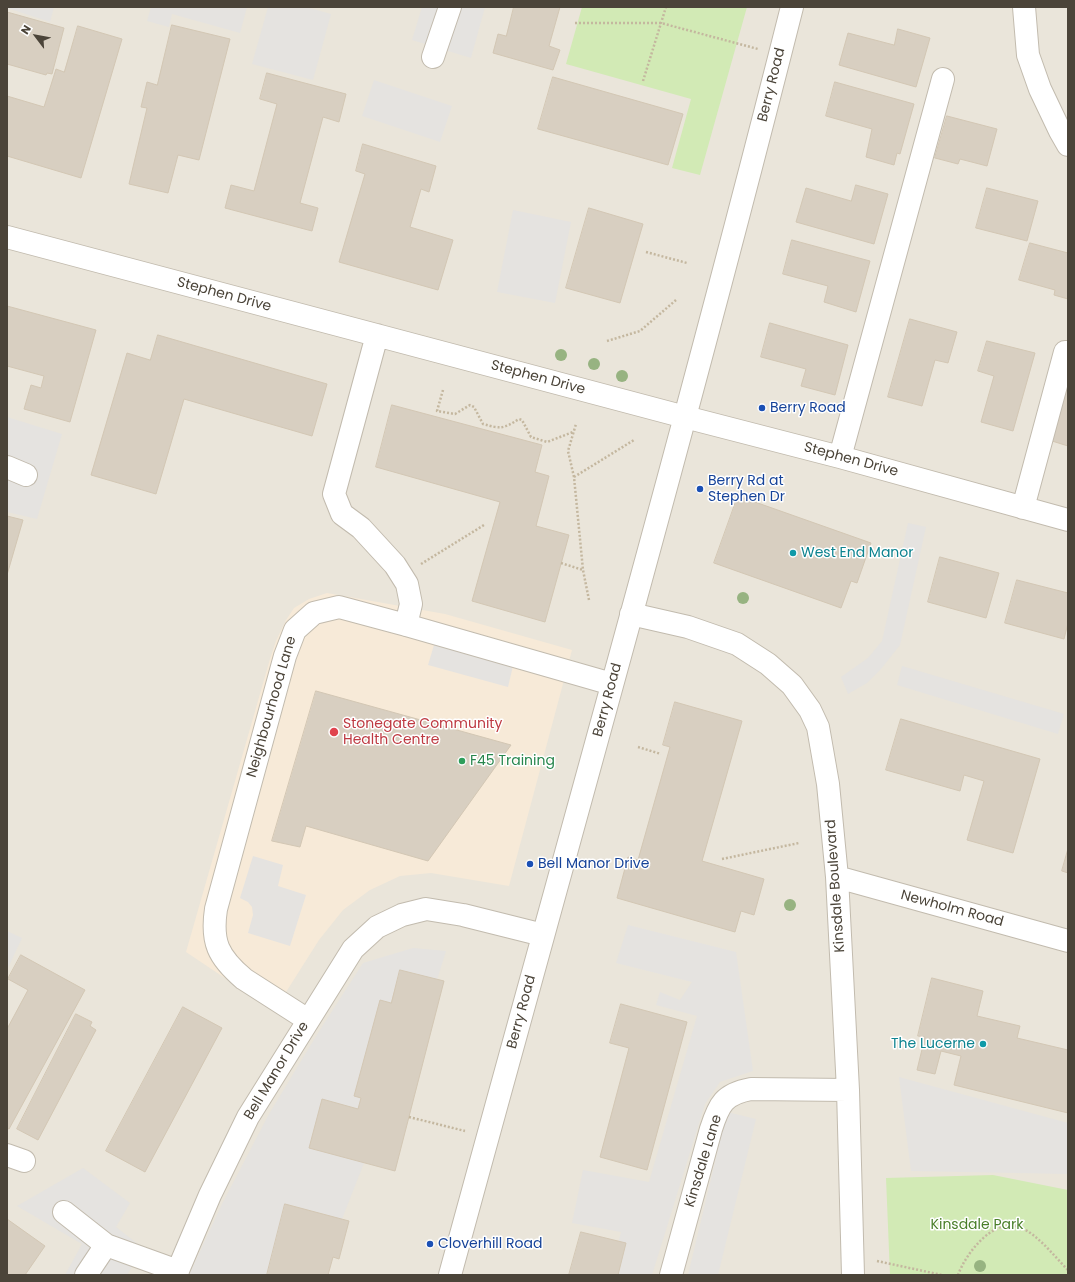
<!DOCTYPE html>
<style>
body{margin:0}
#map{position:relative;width:1075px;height:1282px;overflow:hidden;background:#f6f3ec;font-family:Poppins,sans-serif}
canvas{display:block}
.frame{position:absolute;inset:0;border:8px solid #4b4439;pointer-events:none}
.north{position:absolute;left:16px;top:16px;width:40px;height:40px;-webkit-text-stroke:3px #fff;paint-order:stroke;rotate:302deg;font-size:11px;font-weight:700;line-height:16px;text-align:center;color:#4b4439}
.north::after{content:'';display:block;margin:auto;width:14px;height:18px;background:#4b4439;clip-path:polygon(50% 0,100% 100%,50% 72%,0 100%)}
</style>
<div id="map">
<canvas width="1075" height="1282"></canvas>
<div class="frame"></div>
<div class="north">N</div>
</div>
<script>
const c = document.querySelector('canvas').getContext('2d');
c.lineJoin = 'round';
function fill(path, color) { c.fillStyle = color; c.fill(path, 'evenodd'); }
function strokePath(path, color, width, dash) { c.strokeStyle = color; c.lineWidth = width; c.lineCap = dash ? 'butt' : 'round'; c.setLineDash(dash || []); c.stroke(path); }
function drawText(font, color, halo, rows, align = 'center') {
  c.font = font + ' Poppins,sans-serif'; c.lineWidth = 3; c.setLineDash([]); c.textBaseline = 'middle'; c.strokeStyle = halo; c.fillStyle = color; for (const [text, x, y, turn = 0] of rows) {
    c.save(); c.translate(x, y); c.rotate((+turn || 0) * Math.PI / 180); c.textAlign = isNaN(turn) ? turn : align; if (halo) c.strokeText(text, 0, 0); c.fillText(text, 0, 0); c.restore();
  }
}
const residential = new Path2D(`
 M 7,7 L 1068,7 L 1068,1275 L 7,1275 Z`);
const commercial = new Path2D(`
 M 327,593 L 445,614 L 572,650 L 509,886 L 431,873 L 400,876 L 370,890 L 343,910 L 319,940 L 274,1011 L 186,952 L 270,659 L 276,641 L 286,620 L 294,608 L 309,599 Z`);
const green = new Path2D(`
 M 582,7 L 747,7 L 700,175 L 672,168 L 691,99 L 566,64 Z
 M 993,1175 L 1068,1190 L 1068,1275 L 890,1275 L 886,1178 Z`);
const parking = new Path2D(`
 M 7,7 L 54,7 L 50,22 L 7,8 Z
 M 151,7 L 247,7 L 240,33 L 172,14 L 169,27 L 147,21 Z
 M 268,7 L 306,7 L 331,14 L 313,80 L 252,64 Z
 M 422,7 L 485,7 L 471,58 L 412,40 Z
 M 374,80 L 452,106 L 440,142 L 362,116 Z
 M 513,210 L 571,222 L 555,303 L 497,292 Z
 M 7,417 L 62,434 L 37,519 L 7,512 Z
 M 908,523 L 926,527 L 900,645 L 881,669 L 867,683 L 848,694 L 841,677 L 868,658 L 882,641 Z
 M 434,645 L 513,666 L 508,687 L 428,665 Z
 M 902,666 L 1064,714 L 1058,734 L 897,685 Z
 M 253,856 L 283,865 L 278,886 L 306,895 L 290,946 L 248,933 L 253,915 L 252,907 L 248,902 L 240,898 Z
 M 628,925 L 736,952 L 753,1071 L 720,1082 L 705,1104 L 652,1275 L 610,1275 L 621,1232 L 572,1223 L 583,1170 L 649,1182 L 697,1016 L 656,1005 L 660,992 L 680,1000 L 692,982 L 616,963 Z
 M 7,931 L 22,938 L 7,970 Z
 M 413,948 L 446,951 L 437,980 L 400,970 L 391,1003 L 380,1001 L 354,1096 L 361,1098 L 358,1109 L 322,1100 L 310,1148 L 364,1163 L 342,1219 L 286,1204 L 267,1275 L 189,1275 L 222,1204 L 269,1114 L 318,1033 L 363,963 Z
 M 899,1077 L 1068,1123 L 1068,1174 L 911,1171 Z
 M 727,1112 L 756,1119 L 718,1275 L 688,1275 Z
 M 83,1168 L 130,1203 L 116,1227 L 143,1248 L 127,1275 L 65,1275 L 82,1244 L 17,1206 Z`);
const building = new Path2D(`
 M 514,7 L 560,7 L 549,46 L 560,50 L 553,70 L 493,53 L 498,34 L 506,36 Z
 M 7,12 L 64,28 L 52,74 L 47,73 L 46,75 L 7,64 Z
 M 172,25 L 230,39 L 199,160 L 178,155 L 168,193 L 129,184 L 147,108 L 141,107 L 147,82 L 157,85 Z
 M 78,26 L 122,39 L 81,178 L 7,156 L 7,96 L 44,107 L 56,69 L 64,72 Z
 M 898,29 L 930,38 L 916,87 L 839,65 L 848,33 L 894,45 Z
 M 267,73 L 346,94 L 339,122 L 323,117 L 300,203 L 318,208 L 312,231 L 225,208 L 231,185 L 254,191 L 277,104 L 260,99 Z
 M 553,77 L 683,114 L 668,165 L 538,129 Z
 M 835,82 L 914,104 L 900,154 L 897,153 L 894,165 L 866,157 L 872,129 L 826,116 Z
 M 947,116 L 997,129 L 987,166 L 960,159 L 958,164 L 935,158 Z
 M 363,144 L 436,166 L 429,192 L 421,189 L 410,227 L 453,240 L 438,290 L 339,262 L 365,174 L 356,171 Z
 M 856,185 L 888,194 L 874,244 L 796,222 L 806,188 L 851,201 Z
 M 987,188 L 1038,201 L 1027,241 L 976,228 Z
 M 589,208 L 643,224 L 620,303 L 566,288 Z
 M 792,240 L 870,261 L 856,312 L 824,302 L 828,286 L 783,274 Z
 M 1030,243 L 1068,253 L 1068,299 L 1054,295 L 1055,290 L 1019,280 Z
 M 7,306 L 96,330 L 70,422 L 24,409 L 31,385 L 41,388 L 44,376 L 7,366 Z
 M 910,319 L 957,332 L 948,363 L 935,360 L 922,406 L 888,397 Z
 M 770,323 L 848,345 L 835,395 L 801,386 L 806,369 L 761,357 Z
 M 158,335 L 327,384 L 312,436 L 184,399 L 156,494 L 91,475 L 127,353 L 150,360 Z
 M 987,341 L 1035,353 L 1013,431 L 981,422 L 994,376 L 978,371 Z
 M 1068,380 L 1068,446 L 1052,441 Z
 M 392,405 L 542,445 L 535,472 L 549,476 L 536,526 L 569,535 L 545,622 L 472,601 L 500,502 L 376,467 Z
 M 738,496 L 871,543 L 857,583 L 851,581 L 841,608 L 714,563 Z
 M 7,516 L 23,520 L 7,575 Z
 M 940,557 L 999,573 L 986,618 L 928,602 Z
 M 1017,580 L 1068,593 L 1068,623 L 1064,639 L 1005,623 Z
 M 316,691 L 511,745 L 428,861 L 306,826 L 300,847 L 272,841 Z
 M 675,702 L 742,721 L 702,861 L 764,879 L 754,915 L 741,911 L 735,932 L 617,898 L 628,857 L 638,860 L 670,747 L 663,745 Z
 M 901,719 L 1040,759 L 1013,853 L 967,840 L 984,781 L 964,775 L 960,791 L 886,770 Z
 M 1068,849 L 1068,873 L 1062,871 Z
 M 21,955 L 85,990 L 9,1129 L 7,1128 L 7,1029 L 28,990 L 8,979 Z
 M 400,970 L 444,981 L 395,1171 L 309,1148 L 322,1099 L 358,1109 L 361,1098 L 354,1096 L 380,1000 L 391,1003 Z
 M 932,978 L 983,991 L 977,1016 L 1020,1026 L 1017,1038 L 1068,1050 L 1068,1113 L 954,1085 L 961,1056 L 941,1051 L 935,1074 L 917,1070 L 925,1037 L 918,1036 Z
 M 621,1004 L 687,1022 L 647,1170 L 600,1157 L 629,1048 L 610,1043 Z
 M 183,1007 L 222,1028 L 145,1172 L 106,1151 Z
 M 76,1014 L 92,1022 L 90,1026 L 96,1030 L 38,1140 L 17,1129 Z
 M 285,1204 L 349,1221 L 339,1259 L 333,1257 L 328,1275 L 267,1275 Z
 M 7,1219 L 45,1246 L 25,1275 L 7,1275 Z
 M 581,1232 L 626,1243 L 618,1275 L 569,1275 Z`);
const path = new Path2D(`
 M 575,23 L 661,23 L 758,49
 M 643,81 L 666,7
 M 646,252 L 687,263
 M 607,341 L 640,331 L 676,300
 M 443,390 L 437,411 L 455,414 L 470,405 L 474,407 L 483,424 C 501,429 503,429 519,419 L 522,420 L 531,437 L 547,442 L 573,432
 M 574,477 L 568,451 L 576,424
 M 561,563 L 583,570
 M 421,564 L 484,525
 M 589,600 L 583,570 L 574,477 L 634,440
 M 638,747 L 661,754
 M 722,859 L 799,843
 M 409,1117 L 465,1131
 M 877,1261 L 942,1275
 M 958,1275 C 966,1253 995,1215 1022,1228 C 1040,1237 1054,1256 1068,1270`);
const minor = new Path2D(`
 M 1024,7 L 1028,55 L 1040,89 L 1060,131 L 1068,145
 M 433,57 L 450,7
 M 7,237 L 685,417 L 840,457 L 1068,520
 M 377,335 L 334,494 L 342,514 L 361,528 L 395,565 L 407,584 L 411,604 L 406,625
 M 840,457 L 943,79
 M 7,467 L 26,475
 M 1023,508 L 1065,352 L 1068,352
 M 631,614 L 688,627 L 737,644 L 768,664 L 792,685 L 810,710 L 818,727 L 828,784 L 837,877 L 848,1090 L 853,1275
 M 837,877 L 1068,941
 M 308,1020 L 244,979 C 218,957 211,942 216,909 L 285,656 L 295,630 L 314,613 L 339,607 L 406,625 L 612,684
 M 7,1155 L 24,1161
 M 64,1212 L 106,1245 L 86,1275
 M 106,1245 L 178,1271
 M 176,1275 L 210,1195 L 248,1117 L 353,949 L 377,927 L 402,915 L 426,909 L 463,915 L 543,935
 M 450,1275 C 565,853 685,431 792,7
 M 671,1275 L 711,1129 C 719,1104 724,1094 751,1089 L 848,1090`);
const trees = [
 [561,355],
 [594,364],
 [622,376],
 [743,598],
 [790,905],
 [980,1266]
];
const markers = [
 [762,408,4,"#1a4fb4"],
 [700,489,4,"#1a4fb4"],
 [793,553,4,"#0f9aa8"],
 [334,732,5,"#e0444e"],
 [462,761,4,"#2e9e5b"],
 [530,864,4,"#1a4fb4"],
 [983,1044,4,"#0f9aa8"],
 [430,1244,4,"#1a4fb4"]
];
const streetNames = [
 ["Berry Road",772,85,-76],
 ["Stephen Drive",224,295,15],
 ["Stephen Drive",538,378,15],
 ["Stephen Drive",851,460,15],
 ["Berry Road",608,700,-75],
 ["Neighbourhood Lane",272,707,-74],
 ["Kinsdale Boulevard",836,886,-94],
 ["Newholm Road",952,909,15],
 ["Berry Road",522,1012,-75],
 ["Bell Manor Drive",277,1071,-59],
 ["Kinsdale Lane",704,1161,-73]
];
const transitNames = [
 ["Berry Road",770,408],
 ["Berry Rd at",708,481],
 ["Stephen Dr",708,497],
 ["Bell Manor Drive",538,864],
 ["Cloverhill Road",438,1244]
];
const cultureNames = [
 ["West End Manor",801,553],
 ["The Lucerne",975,1044,"right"]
];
const healthNames = [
 ["Stonegate Community",343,724],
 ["Health Centre",343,740]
];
const leisureNames = [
 ["F45 Training",470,761]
];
const parkNames = [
 ["Kinsdale Park",977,1225]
];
fill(residential, '#eae5da');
fill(commercial, '#f7ead8');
fill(green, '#d2eab5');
fill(parking, '#e5e3e0');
fill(building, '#d8cfc1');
strokePath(building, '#d3c7b4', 1);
strokePath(minor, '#c2bbae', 24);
strokePath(path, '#c4b79f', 2.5, [2, 2]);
strokePath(minor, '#fff', 22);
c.fillStyle = '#97b381';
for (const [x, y] of trees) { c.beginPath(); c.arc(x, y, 6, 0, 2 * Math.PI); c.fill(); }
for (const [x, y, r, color] of markers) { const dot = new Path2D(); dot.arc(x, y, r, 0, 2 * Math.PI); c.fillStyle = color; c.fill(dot); strokePath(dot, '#fff', 1.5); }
drawText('14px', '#4b4439', '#fff', streetNames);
drawText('14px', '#164399', '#fff', transitNames, 'left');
drawText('14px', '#0d838f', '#fff', cultureNames, 'left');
drawText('14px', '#be3a42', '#fff', healthNames, 'left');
drawText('14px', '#27864d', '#fff', leisureNames, 'left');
drawText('14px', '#4a7f2a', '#fff', parkNames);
</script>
